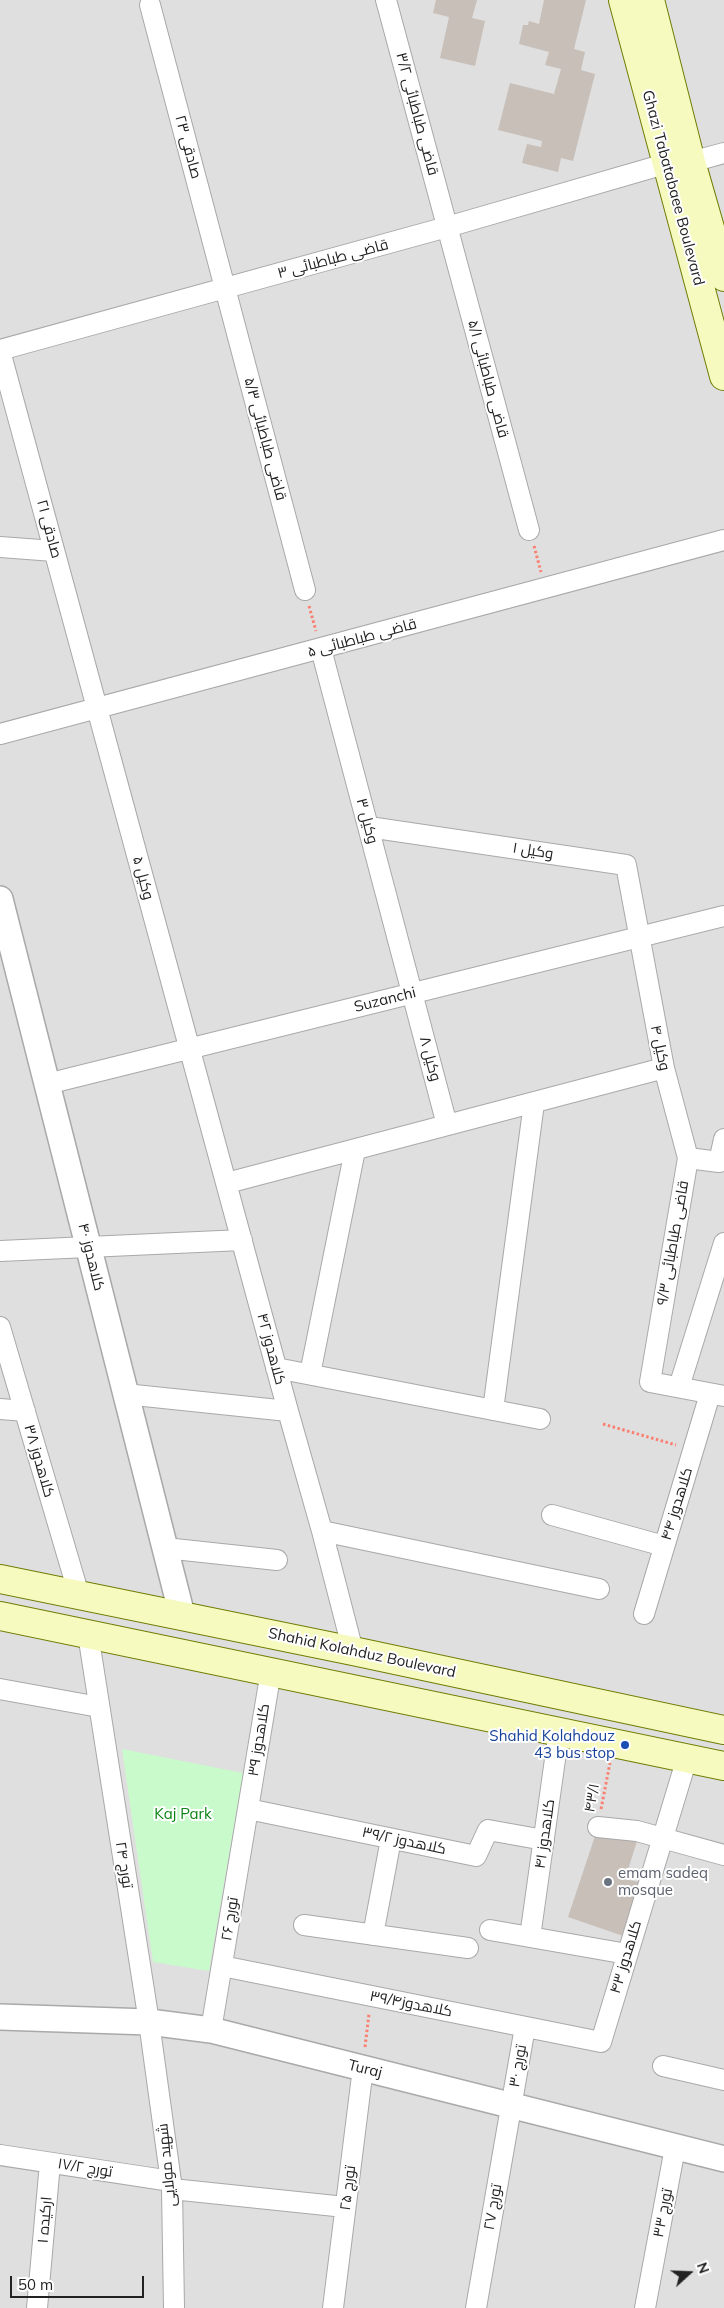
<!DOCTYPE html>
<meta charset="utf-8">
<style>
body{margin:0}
#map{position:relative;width:724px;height:2308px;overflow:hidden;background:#f2efe9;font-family:Mulish,sans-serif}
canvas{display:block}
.north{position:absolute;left:664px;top:2248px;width:50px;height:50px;-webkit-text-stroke:4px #fff;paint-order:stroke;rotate:70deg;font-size:14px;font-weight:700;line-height:20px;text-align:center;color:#222}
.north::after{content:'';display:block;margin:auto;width:18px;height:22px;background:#222;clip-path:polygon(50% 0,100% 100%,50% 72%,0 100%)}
.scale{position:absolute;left:10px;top:2276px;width:134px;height:22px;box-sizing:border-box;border:2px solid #222;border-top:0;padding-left:6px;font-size:15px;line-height:18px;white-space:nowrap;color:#222;-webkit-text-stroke:4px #fff;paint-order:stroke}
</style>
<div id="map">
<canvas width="724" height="2308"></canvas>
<div class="north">N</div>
<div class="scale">50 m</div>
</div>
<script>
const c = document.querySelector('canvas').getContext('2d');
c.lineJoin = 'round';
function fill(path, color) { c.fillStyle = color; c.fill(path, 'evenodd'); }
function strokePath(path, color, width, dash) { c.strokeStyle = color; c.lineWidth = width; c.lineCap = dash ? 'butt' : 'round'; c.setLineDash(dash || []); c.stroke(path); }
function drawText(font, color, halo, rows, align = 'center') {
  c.font = font + ' Mulish,Cairo,sans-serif'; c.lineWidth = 4; c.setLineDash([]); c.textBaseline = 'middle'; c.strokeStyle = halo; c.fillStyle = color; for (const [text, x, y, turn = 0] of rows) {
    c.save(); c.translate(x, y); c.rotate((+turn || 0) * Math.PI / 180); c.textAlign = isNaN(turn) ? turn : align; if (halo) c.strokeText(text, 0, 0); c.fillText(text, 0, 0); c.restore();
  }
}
const residential = new Path2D(`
 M 0,0 L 724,0 L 724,2308 L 0,2308 Z`);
const park = new Path2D(`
 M 122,1749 L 243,1773 L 209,1971 L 153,1962 Z`);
const building = new Path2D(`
 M 436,0 L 477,0 L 472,18 L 485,21 L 475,66 L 440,58 L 449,17 L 433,13 Z
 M 544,0 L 586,0 L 574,49 L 585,52 L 581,70 L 595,74 L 573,161 L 561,158 L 558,172 L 522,163 L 527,144 L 541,147 L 542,141 L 498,130 L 510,83 L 554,94 L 561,69 L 545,65 L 549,52 L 519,44 L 523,25 L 528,25 L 529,21 L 539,24 Z
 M 598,1827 L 640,1832 L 625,1879 L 648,1884 L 632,1939 L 568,1917 Z`);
const path = new Path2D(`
 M 534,546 L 541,572
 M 309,606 L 316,631
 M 603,1424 L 676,1445
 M 601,1809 L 610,1763
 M 365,2047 L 369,2014`);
const minor = new Path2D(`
 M 386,0 L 529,530
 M 150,5 L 305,590
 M 691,162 L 724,153
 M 0,350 L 447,227 L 665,164
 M 0,351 L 288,1411 L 322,1531 L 353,1651
 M 0,547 L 54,551
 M 321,649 L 447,1125
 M 0,734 L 724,540
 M 369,827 L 626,865 L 664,1068 L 688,1158 L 650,1382 L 724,1396
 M 47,1084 L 724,916
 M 688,1158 L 719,1162 L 724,1139
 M 227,1183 L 664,1068
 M 0,1251 L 242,1240
 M 0,1327 L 79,1595
 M 276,1368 L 540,1419
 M 310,1374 L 355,1150
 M 679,1387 L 724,1243
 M 125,1394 L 288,1411
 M 0,1409 L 25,1411
 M 493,1410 L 534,1103
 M 552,1515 L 664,1546
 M 322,1531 L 599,1589
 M 165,1548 L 277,1560
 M 644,1614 L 710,1394
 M 88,1634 L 149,2022 L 172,2189 L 174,2308
 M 0,1689 L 99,1707
 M 248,1809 L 476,1856 L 488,1830 L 544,1840
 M 598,1827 L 637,1831 L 724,1855
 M 304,1925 L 468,1948
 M 490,1930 L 627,1954
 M 373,1935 L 391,1839
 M 530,1937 L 559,1731
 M 222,1966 L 601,2042 L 687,1758
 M 211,2030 L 271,1671
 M 663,2066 L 724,2080
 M 0,2155 L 171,2181
 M 172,2189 L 345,2207
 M 37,2308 L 50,2163
 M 333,2308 L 363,2068
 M 476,2308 L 525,2027
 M 645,2308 L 675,2148`);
const tertiary = new Path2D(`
 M 0,899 L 182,1615
 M 0,2017 L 149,2022 L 211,2030 L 724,2159`);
const secondary = new Path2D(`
 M 623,0 L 724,376
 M 650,0 L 691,162 L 724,277
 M 0,1579 L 353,1651 L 724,1730
 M 0,1616 L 724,1766`);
const markers = [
 [625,1745,5,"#1a4fb4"],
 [608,1882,5,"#6b7280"]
];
const streetNames = [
 ["قاضی طباطبائی ۳/۲",417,114,75],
 ["صادقی ۲۳",188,147,75],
 ["Ghazi Tabatabaee Boulevard",673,188,75],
 ["قاضی طباطبائی ۳",333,259,-15],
 ["قاضی طباطبائی ۵/۱",488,379,75],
 ["قاضی طباطبائی ۵/۳",265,439,75],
 ["صادقی ۲۱",49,529,75],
 ["قاضی طباطبائی ۵",362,638,-15],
 ["وکيل ۳",367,821,75],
 ["وکيل ۱",533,851,9],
 ["وکيل ۵",143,878,75],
 ["Suzanchi",385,1000,-14],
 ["وکيل ۴",660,1048,78],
 ["وکيل ۸",430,1059,75],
 ["قاضی طباطبائی ۹/۳",673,1243,-80],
 ["کلاهدوز ۴۰",91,1257,76],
 ["کلاهدوز ۴۲",271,1349,75],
 ["کلاهدوز ۳۸",39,1461,74],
 ["کلاهدوز ۴۴",677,1504,-73],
 ["Shahid Kolahduz Boulevard",362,1653,12],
 ["کلاهدوز ۳۹",259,1740,-81],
 ["۴۳/۱",592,1798,-80],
 ["کلاهدوز ۴۱",545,1834,-82],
 ["کلاهدوز ۳۹/۲",404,1841,12],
 ["تورج ۲۴",124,1865,81],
 ["تورج ۲۶",230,1919,-81],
 ["کلاهدوز ۴۳",626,1957,-73],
 ["کلاهدوز۳۹/۴",411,2004,11],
 ["تورج ۳۰",518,2066,-80],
 ["Turaj",365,2069,14],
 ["شهید مولایی",167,2165,-96],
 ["تورج ۱۷/۲",85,2168,9],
 ["تورج ۲۵",348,2188,-83],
 ["تورج ۲۷",493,2207,-80],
 ["تورج ۳۳",663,2213,-79],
 ["ارکیده ۱",45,2220,-85]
];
const transitNames = [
 ["Shahid Kolahdouz",615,1736],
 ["43 bus stop",615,1753]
];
const parkNames = [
 ["Kaj Park",183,1814]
];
const worshipNames = [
 ["emam sadeq",618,1873],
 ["mosque",618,1890]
];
fill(residential, '#e0dfdf');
fill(park, '#c8facc');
fill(building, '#c7bfb8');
strokePath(minor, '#a9a9a9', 22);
strokePath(tertiary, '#a9a9a9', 28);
strokePath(secondary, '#707d05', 30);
strokePath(path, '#fa8072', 3, [2.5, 2.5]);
strokePath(minor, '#fff', 20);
strokePath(tertiary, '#fff', 25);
strokePath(secondary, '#f7fabf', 28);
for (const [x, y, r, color] of markers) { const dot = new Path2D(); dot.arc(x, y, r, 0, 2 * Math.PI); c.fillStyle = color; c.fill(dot); strokePath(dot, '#fff', 2); }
drawText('15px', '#222', '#fff', streetNames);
drawText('15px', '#164399', '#fff', transitNames, 'right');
drawText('15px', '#0c8416', '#fff', parkNames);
drawText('15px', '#5b616d', '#fff', worshipNames, 'left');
</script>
